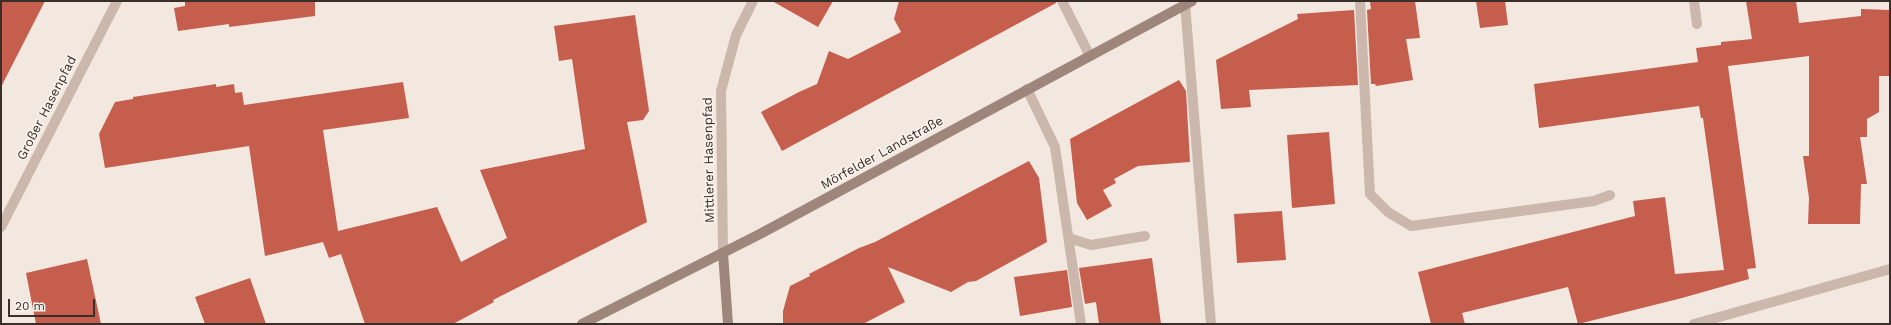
<!DOCTYPE html>
<meta charset="utf-8">
<style>
body{margin:0}
#map{position:relative;width:1891px;height:325px;overflow:hidden;background:#f3e8e0;font-family:"Work Sans",sans-serif}
canvas{display:block}
.frame{position:absolute;inset:0;border:2px solid #392e2a;pointer-events:none}
.scale{position:absolute;left:8px;top:299px;width:87px;height:18px;box-sizing:border-box;border:2px solid #392e2a;border-top:0;padding-left:5px;font-size:12px;line-height:14px;white-space:nowrap;color:#392e2a;-webkit-text-stroke:3px #faf3ec;paint-order:stroke}
</style>
<div id="map">
<canvas width="1891" height="325"></canvas>
<div class="frame"></div>
<div class="scale">20 m</div>
</div>
<script>
const c = document.querySelector('canvas').getContext('2d');
c.lineJoin = 'round';
function fill(path, color) { c.fillStyle = color; c.fill(path, 'evenodd'); }
function strokePath(path, color, width, dash) { c.strokeStyle = color; c.lineWidth = width; c.lineCap = dash ? 'butt' : 'round'; c.setLineDash(dash || []); c.stroke(path); }
function drawText(font, color, halo, rows, align = 'center') {
  c.font = font + ' "Work Sans",sans-serif'; c.lineWidth = 3.5; c.setLineDash([]); c.textBaseline = 'middle'; c.strokeStyle = halo; c.fillStyle = color; for (const [text, x, y, turn = 0] of rows) {
    c.save(); c.translate(x, y); c.rotate((+turn || 0) * Math.PI / 180); c.textAlign = isNaN(turn) ? turn : align; if (halo) c.strokeText(text, 0, 0); c.fillText(text, 0, 0); c.restore();
  }
}
const building = new Path2D(`
 M 1,1 L 45,1 L 1,87 Z
 M 185,1 L 315,1 L 315,16 L 229,27 L 229,24 L 178,31 L 174,8 L 185,6 Z
 M 772,1 L 833,1 L 818,27 Z
 M 899,1 L 1056,1 L 1056,3 L 782,151 L 761,112 L 799,92 L 817,84 L 829,51 L 848,59 L 901,32 L 894,19 Z
 M 1370,1 L 1415,1 L 1420,38 L 1406,39 L 1413,80 L 1376,86 L 1375,84 L 1371,84 L 1367,10 L 1371,9 Z
 M 1476,1 L 1505,1 L 1508,25 L 1480,28 Z
 M 1746,1 L 1796,1 L 1799,23 L 1861,16 L 1861,9 L 1890,10 L 1890,76 L 1879,76 L 1879,112 L 1867,119 L 1867,137 L 1860,137 L 1867,184 L 1861,184 L 1860,224 L 1808,224 L 1809,198 L 1803,156 L 1809,156 L 1809,56 L 1728,66 L 1756,268 L 1747,269 L 1749,279 L 1682,298 L 1578,324 L 1568,287 L 1462,313 L 1465,324 L 1431,324 L 1418,272 L 1635,216 L 1633,201 L 1665,197 L 1675,274 L 1724,270 L 1703,118 L 1701,118 L 1699,106 L 1539,128 L 1534,84 L 1698,62 L 1696,48 L 1721,45 L 1721,42 L 1752,39 Z
 M 1354,10 L 1358,85 L 1249,90 L 1251,107 L 1221,109 L 1216,60 L 1298,19 L 1297,14 Z
 M 635,15 L 649,111 L 643,120 L 627,122 L 647,222 L 493,300 L 494,302 L 453,324 L 365,324 L 341,254 L 329,258 L 323,242 L 265,256 L 249,146 L 105,168 L 99,134 L 115,102 L 133,99 L 133,97 L 216,84 L 216,87 L 234,84 L 235,93 L 242,92 L 244,105 L 403,82 L 409,118 L 323,130 L 338,231 L 437,207 L 461,262 L 507,238 L 480,170 L 585,149 L 572,59 L 559,61 L 554,26 Z
 M 1179,80 L 1186,91 L 1190,162 L 1138,166 L 1114,179 L 1116,183 L 1103,190 L 1112,206 L 1087,220 L 1077,203 L 1070,139 Z
 M 1329,132 L 1335,204 L 1292,208 L 1287,135 Z
 M 1029,161 L 1039,178 L 1047,242 L 976,281 L 968,282 L 951,292 L 888,267 L 905,302 L 863,324 L 783,324 L 783,311 L 790,286 L 810,276 L 809,274 L 859,248 L 875,242 Z
 M 1282,211 L 1286,260 L 1237,263 L 1234,214 Z
 M 1152,258 L 1161,324 L 1099,324 L 1096,302 L 1085,304 L 1079,268 Z
 M 87,259 L 101,324 L 36,324 L 26,273 Z
 M 1067,270 L 1072,307 L 1020,316 L 1014,277 Z
 M 250,278 L 266,324 L 205,324 L 195,297 Z`);
const lane = new Path2D(`
 M 1062,1 L 1090,56
 M 1360,1 L 1370,194 L 1388,212 L 1411,226 L 1594,201 L 1610,195
 M 1694,1 L 1697,24
 M 1185,4 L 1211,324
 M 1027,89 L 1055,147 L 1081,324
 M 1069,238 L 1091,245 L 1145,236
 M 1694,324 L 1890,269`);
const street = new Path2D(`
 M 1,227 L 117,1
 M 723,253 L 721,91 L 736,35 L 753,1`);
const secondary = new Path2D(`
 M 723,253 L 728,324
 M 582,324 L 760,234 L 1192,1`);
const streetNames = [
 ["Großer Hasenpfad",47,108,-63],
 ["Mörfelder Landstraße",882,153,-29],
 ["Mittlerer Hasenpfad",709,160,-91]
];
fill(building, '#c55e4c');
strokePath(lane, '#cbb7ab', 10);
strokePath(street, '#cbb7ab', 10);
strokePath(secondary, '#9f867c', 10);
drawText('13px', '#392e2a', '#faf3ec', streetNames);
</script>
